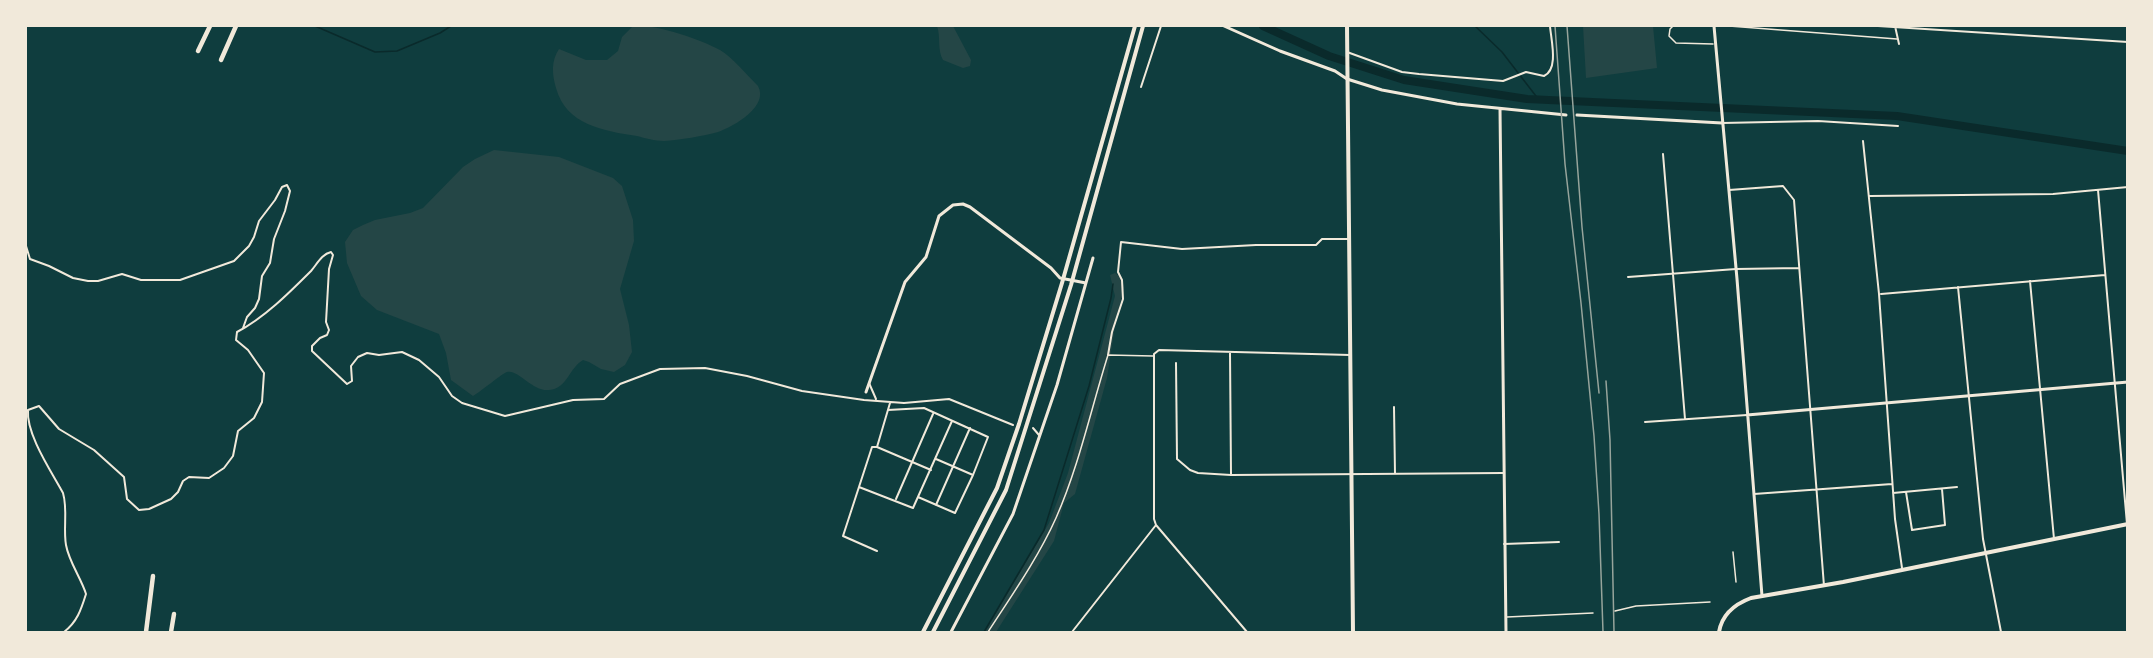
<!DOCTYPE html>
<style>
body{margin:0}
#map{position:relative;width:2153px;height:658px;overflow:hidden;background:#0f3d3e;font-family:Figtree,sans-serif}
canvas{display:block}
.frame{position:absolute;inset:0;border:27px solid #f1e9da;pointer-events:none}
</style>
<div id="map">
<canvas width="2153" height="658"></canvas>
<div class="frame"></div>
</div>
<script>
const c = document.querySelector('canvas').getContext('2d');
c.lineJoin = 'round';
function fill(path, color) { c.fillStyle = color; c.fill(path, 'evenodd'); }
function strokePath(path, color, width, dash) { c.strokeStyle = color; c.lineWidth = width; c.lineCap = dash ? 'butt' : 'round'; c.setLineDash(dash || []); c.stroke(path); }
const green = new Path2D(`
 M 633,26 C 656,24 699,39 720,50 C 733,58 746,74 758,86 C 769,106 735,126 718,132 C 704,136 679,140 664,141 C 655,141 645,138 637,136 C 604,131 566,125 556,88 C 552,74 551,61 559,49 L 586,60 L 607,60 L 618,51 L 622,37 Z
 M 937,26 L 953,26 L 971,60 L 970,66 L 963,68 L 943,60 C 937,50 941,37 937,26 Z
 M 1583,26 L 1653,26 L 1657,68 L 1586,78 Z
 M 494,150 L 559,157 L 613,178 L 622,186 L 633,220 L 634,241 L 620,289 L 629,325 L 632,352 L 625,365 L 614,372 L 601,369 L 589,362 L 583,360 C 569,368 567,389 549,390 C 533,392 518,369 507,372 C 504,372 479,393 473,396 L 451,380 L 446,353 L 439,334 L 377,310 L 361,296 L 347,263 L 345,242 L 353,230 L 363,225 L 375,220 L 410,213 L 423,208 L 463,167 L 475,159 Z
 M 1115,273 L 1122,278 L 1124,288 L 1115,326 L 1107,378 L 1075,494 L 1064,503 L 1054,541 L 996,632 L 985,632 L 1049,523 L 1068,473 L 1115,296 L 1110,275 Z`);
const stream = new Path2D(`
 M 315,26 L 375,52 L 397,51 L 440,33 L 451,26
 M 1475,26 L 1502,52 L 1539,100
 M 984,632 L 1044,530 L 1089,386 L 1111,298 L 1113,284`);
const river = new Path2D(`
 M 1263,26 L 1329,56 L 1404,80 L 1527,99 L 1897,116 L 2128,151`);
const service = new Path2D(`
 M 1673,26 L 1670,29 L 1669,36 L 1676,43 L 1713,44`);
const pedestrian = new Path2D(`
 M 1729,26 L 1897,39
 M 1733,552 L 1736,582
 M 1615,611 L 1636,606 L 1710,602
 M 1507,617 L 1593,613
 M 988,632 C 1012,595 1038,558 1056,518 C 1079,466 1091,409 1108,355 L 1153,356`);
const minor = new Path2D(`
 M 1878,26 L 2128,42
 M 1895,26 L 1899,44
 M 1347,52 L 1402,72 L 1419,74 L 1503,81 L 1526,72 L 1544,76 C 1559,69 1551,40 1550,26
 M 1141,87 L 1161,26
 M 1722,123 L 1818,121 L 1898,126
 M 1863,141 L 1879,294 L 1895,519 L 1902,568
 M 1663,154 L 1685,419
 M 1729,190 L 1783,186 L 1794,200 L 1824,586
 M 2098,190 L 2127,524
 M 1870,196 L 2053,194 L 2128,187
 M 26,246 L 30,259 L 49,266 L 73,278 L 88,281 L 98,281 L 122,274 L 141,280 L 180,280 L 234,261 L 249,246 L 254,237 L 259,221 L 275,200 L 282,187 L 287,185 L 290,191 L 285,211 L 274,239 L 270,263 L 262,276 L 259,299 L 255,308 L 247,317 L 243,328
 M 1628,277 L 1736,269 L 1799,268
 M 2030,281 L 2054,539
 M 1958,287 L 1983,539 L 2001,632
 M 1881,294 L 2105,275
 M 1230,353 L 1231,475
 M 1108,355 L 1112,332 L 1123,299 L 1122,280 L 1118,272 L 1121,242 L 1182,249 L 1256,245 L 1316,245 L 1322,239 L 1348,239
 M 1176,363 L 1177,459 L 1190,470 L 1198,473 L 1231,475 L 1503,473
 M 869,383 L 876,399
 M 890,403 L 877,447 L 931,470
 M 1394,407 L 1395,474
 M 888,410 L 924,408 L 988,437 L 973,475 L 955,513 L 918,497
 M 1645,422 L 1747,415
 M 1033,428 L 1039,435
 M 877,447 L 872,447 L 843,536 L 877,551
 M 936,459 L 973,475
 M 859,487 L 913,508 L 952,421
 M 1906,492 L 1912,530 L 1945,525 L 1942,489
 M 1893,493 L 1957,487
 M 1754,494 L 1892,484
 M 896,499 L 933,414
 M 936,505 L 970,428
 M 1504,544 L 1559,542
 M 64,632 C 77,622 81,610 86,594 C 81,578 69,562 66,545 C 63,528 68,510 63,493 C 51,471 26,434 28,410 L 39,406 L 59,429 L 94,450 L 124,477 L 127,499 L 139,510 L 149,509 L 171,499 L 178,492 L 183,481 L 189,477 L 209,478 L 224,468 L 233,456 L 238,431 L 254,418 L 262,402 L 264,373 L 248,350 L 236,340 L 237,332 C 264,318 289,293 311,271 C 317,264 322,254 331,252 L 333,255 L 329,269 L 326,322 L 329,330 L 327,335 L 320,338 L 312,346 L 312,351 L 347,384 L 352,381 L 351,366 L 358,357 L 367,353 L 379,355 L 402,352 L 419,360 L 439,377 L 452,396 L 462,403 L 505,416 L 573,400 L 604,399 L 620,384 L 660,369 L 705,368 L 747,376 L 802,391 L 864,400 L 904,403 L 949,399 L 1013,425
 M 1072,632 L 1156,525
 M 1247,632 L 1156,525 L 1154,519 L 1154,354 L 1159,350 L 1350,355`);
const tertiary = new Path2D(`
 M 1224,26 L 1280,51 L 1335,71 L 1347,79 L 1382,90 L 1457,104 L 1566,115
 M 1714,26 L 1737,279 L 1762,596
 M 1500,109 L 1506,632
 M 1577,115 L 1722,123
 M 866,392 L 905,282 L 926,257 L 939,216 L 953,205 L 963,204 L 970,207 L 1051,268 L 1060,278 L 1086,283
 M 1747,415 L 2128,382
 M 951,632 L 1013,514 L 1057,385 L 1093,258`);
const secondary = new Path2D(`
 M 1347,26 L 1353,632
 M 1719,632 C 1722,614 1735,604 1751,598 L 1843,582 L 2128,524`);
const trunk = new Path2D(`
 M 923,632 L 997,488 L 1019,424 L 1062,283 L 1135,26
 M 933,632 L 1006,490 L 1071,285 L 1143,26`);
const motorway = new Path2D(`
 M 198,51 L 210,26
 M 221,60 L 236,26
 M 146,632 L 153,576
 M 171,632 L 174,614`);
const rail = new Path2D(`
 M 1555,26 L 1565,164 L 1581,303 L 1594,436 L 1599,514 L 1603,632
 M 1567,26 L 1582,227 L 1599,393
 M 1606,381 L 1610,440 L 1614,632`);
fill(green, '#244646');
strokePath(stream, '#0a2a2b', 1.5);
strokePath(river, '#0a2a2b', 8);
strokePath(service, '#f1e9da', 1.5);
strokePath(pedestrian, '#f1e9da', 1.5);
strokePath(minor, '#f1e9da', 2);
strokePath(tertiary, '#f1e9da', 3);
strokePath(secondary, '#f1e9da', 4);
strokePath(trunk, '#f1e9da', 4);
strokePath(motorway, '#f1e9da', 4.5);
strokePath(rail, '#97a49c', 1.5);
</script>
